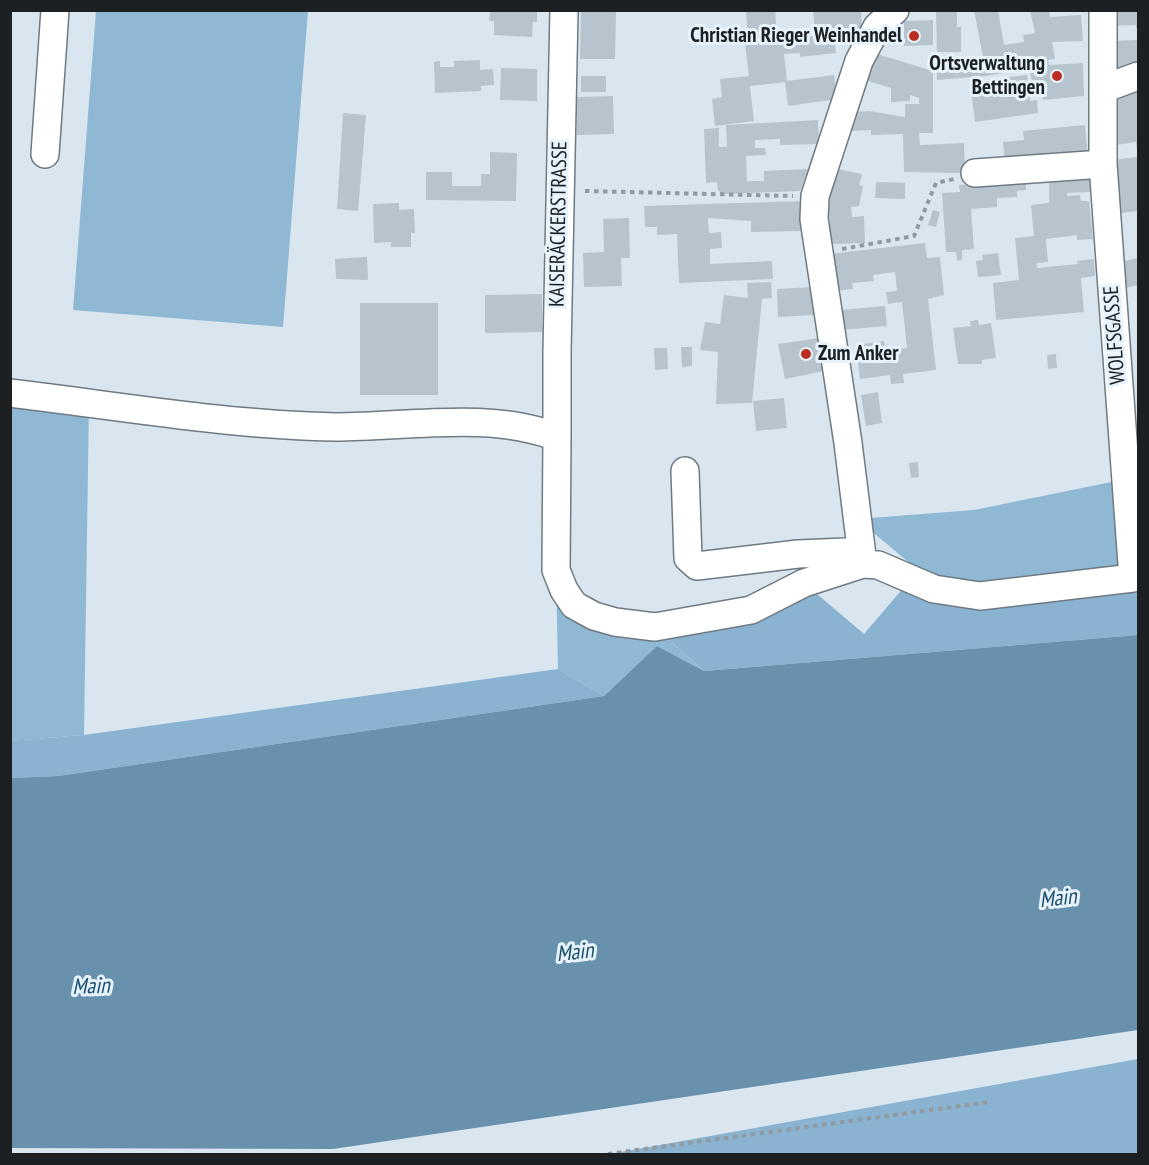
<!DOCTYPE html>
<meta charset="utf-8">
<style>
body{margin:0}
#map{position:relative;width:1149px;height:1165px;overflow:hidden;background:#d9e6ef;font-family:"PT Sans Narrow",sans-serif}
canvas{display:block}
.frame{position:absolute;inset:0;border:12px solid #1c2023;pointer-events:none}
</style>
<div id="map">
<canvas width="1149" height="1165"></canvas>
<div class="frame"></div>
</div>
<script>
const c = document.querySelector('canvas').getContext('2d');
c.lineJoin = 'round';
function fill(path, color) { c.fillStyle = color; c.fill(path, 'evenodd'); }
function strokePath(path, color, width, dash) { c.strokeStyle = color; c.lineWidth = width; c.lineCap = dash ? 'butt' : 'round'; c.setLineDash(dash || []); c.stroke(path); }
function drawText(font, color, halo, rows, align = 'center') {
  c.font = font + ' "PT Sans Narrow",sans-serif'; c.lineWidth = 6; c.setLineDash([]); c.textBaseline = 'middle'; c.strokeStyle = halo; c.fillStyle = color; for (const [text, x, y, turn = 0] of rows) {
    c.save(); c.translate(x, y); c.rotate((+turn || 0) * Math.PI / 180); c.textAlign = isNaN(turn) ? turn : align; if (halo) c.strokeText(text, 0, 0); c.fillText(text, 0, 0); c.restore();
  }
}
const green = new Path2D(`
 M 96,11 L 308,11 L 283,327 L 73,310 Z
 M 11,393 L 89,402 L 84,735 L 11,741 Z
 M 1126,479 L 1138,577 L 980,596 L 918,570 L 857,519 L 974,510 Z
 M 556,570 L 564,590 L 655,627 L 704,671 L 657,646 L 604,696 L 558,669 Z`);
const forest = new Path2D(`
 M 1138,577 L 1138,635 L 704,671 L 655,627 L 804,583 L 864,634 L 911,579 L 934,589 Z
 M 558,669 L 604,696 L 58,776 L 11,778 L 10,741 L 84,735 Z
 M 1138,1059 L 1138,1154 L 608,1154 L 638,1149 Z`);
const water = new Path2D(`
 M 1138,635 L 1138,1030 L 333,1149 L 11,1148 L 11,778 L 58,776 L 604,696 L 657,646 L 704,671 Z`);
const building = new Path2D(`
 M 495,10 L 537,11 L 537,22 L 533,22 L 532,37 L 494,35 L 494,21 L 489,21 L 490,12 Z
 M 581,10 L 616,10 L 615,59 L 580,59 Z
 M 746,10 L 775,10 L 777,36 L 748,39 Z
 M 861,10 L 862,28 L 815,32 L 813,11 Z
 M 936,10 L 957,10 L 957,27 L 961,27 L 961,52 L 937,52 Z
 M 974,10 L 998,10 L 1004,45 L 1024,42 L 1023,35 L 1035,33 L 1030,10 L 1049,10 L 1050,17 L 1081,15 L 1083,41 L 1052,42 L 1055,59 L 1048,60 L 1049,65 L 1083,63 L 1084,96 L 1043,100 L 1040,83 L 1033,85 L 1029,68 L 986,76 L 937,80 L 936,63 L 984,62 Z
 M 1107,10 L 1138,10 L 1138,28 L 1136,28 L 1136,25 L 1108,26 Z
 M 933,20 L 933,45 L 904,46 L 904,21 Z
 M 834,33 L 836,53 L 800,57 L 800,53 L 784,54 L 787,81 L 834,75 L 837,99 L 788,106 L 785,82 L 750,86 L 754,121 L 715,126 L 712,99 L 722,97 L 720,79 L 749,76 L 745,43 Z
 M 1138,40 L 1138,68 L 1111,69 L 1110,41 Z
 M 877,54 L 933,71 L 933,133 L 919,133 L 920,145 L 964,143 L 965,173 L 904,172 L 903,134 L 871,135 L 871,130 L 852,131 L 851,112 L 869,111 L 905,117 L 905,104 L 919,104 L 919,98 L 910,95 L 910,101 L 891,102 L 891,88 L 868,81 Z
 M 480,60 L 480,70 L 493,69 L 494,85 L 481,86 L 481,91 L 435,93 L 434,62 L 440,61 L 440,67 L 454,67 L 454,61 Z
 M 501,68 L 537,69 L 537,101 L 500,100 Z
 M 1027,75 L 1030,101 L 1037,100 L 1038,113 L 975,122 L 970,82 Z
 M 581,76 L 606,76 L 606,92 L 581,92 Z
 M 1138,87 L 1138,150 L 1137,150 L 1136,142 L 1116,145 L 1114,90 Z
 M 613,96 L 614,134 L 577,135 L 576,97 Z
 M 343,113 L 366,115 L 358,211 L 337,209 Z
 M 818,120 L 819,144 L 780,145 L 780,139 L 755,140 L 755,148 L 765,148 L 766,155 L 746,156 L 747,181 L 764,181 L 764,171 L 808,169 L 800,191 L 722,194 L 718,190 L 717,182 L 706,183 L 704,129 L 719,128 L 719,147 L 727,147 L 726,125 Z
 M 1085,125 L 1088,156 L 1005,165 L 1003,142 L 1024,140 L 1023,131 Z
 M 490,152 L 517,153 L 516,201 L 426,200 L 426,172 L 452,172 L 452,186 L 481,186 L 481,174 L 490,174 Z
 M 1138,157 L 1138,211 L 1115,214 L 1109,160 Z
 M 833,168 L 862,174 L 859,185 L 863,186 L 859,206 L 851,207 L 852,217 L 864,216 L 865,243 L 831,244 L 829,208 Z
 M 1089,173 L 1090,192 L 1067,193 L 1067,196 L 1080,195 L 1081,201 L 1089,201 L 1093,239 L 1077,240 L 1077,235 L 1046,239 L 1048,262 L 1037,263 L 1037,268 L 1078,264 L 1077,261 L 1094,259 L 1095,276 L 1081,278 L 1084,312 L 996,320 L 993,283 L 1019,280 L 1015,238 L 1034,236 L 1031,205 L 1049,203 L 1049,177 Z
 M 1026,180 L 1026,190 L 1017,191 L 1017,197 L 997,198 L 997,207 L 971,209 L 974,249 L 962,250 L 962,260 L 957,261 L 956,252 L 946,252 L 942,193 L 960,192 L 959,185 Z
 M 876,182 L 905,183 L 905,199 L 875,198 Z
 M 802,201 L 803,231 L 751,232 L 751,221 L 708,218 L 709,233 L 721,232 L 722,248 L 710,249 L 710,264 L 772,261 L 773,279 L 679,283 L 677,234 L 657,235 L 657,227 L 645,227 L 644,206 Z
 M 399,203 L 399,210 L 414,209 L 415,233 L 411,233 L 411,247 L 391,247 L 391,242 L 374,243 L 373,204 Z
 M 933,210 L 940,212 L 936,227 L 928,225 Z
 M 629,218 L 630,258 L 621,258 L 622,286 L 584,287 L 583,253 L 604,252 L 603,219 Z
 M 925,243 L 927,258 L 940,257 L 944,295 L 928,299 L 936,370 L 903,374 L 904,383 L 891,384 L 890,375 L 860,379 L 856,345 L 884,341 L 885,351 L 907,348 L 902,302 L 888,304 L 886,292 L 897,291 L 895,272 L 873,275 L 874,281 L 852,283 L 853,289 L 834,291 L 830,254 Z
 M 998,253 L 1001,275 L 978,277 L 976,261 L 983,260 L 982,255 Z
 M 367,257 L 368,280 L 336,279 L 335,259 Z
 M 1138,258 L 1138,285 L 1120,289 L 1115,263 Z
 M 771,282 L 772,298 L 762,299 L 752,403 L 716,404 L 718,352 L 700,350 L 705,322 L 720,324 L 724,295 L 748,298 L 747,283 Z
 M 813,287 L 814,315 L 778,317 L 777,289 Z
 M 542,294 L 542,332 L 485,333 L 485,295 Z
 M 360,303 L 438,303 L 438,395 L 360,395 Z
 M 885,306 L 887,326 L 841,330 L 840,310 Z
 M 978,320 L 979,325 L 991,323 L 996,358 L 982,360 L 982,364 L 958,364 L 953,328 L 971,326 L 970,321 Z
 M 819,338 L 824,371 L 785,379 L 778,344 Z
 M 681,347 L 692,347 L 692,366 L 682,367 Z
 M 654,348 L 667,348 L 668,369 L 655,370 Z
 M 1056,354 L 1057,368 L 1048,369 L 1047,355 Z
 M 878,392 L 882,423 L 866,426 L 861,395 Z
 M 784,398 L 787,428 L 756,431 L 753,401 Z
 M 918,462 L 919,477 L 911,478 L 909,463 Z`);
const path = new Path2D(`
 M 585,191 L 793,196
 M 842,249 L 914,236 L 936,183 L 954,179
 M 608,1154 L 989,1102`);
const minor = new Path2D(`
 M 1103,89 L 1138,76
 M 45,154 L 55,10
 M 975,173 L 1103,164
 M 10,393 C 119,406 227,425 336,427 C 409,427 488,411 557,437 L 556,570 L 564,590 L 574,605 L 594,616 L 615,622 L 655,627 L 751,610 L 804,583 L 863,564 L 878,565 L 934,589 L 980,596 L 1133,578 L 1103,164 L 1103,10
 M 557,437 L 557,351 L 564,10
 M 685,471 L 688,558 L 697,566 L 798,554 L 846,552 L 863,564
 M 863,564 L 848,443 L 814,219 L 815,196 L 859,61 L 877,27 L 895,10`);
const markers = [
 [914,36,6,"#bb2e23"],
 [1057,76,6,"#bb2e23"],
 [806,354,6,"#bb2e23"]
];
const poiNames = [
 ["Christian Rieger Weinhandel",902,36],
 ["Ortsverwaltung",1045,64],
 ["Bettingen",1045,88],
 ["Zum Anker",818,354,"left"]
];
const streetNames = [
 ["KAISERÄCKERSTRASSE",559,224,-89],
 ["WOLFSGASSE",1115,335,-94]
];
const waterNames = [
 ["Main",1058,899,-6],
 ["Main",575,953,-6],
 ["Main",91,987,-2]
];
fill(green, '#8fb8d5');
fill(forest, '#89b3d1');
fill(water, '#6891ae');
fill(building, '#b8c4cd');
strokePath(minor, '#6f7a82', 30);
strokePath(path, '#909aa0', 4, [4.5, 4.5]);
strokePath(minor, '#fff', 27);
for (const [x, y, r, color] of markers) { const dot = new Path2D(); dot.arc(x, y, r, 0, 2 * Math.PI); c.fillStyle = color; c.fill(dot); strokePath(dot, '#e7f3fc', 2); }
drawText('bold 21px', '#1c2023', '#e7f3fc', poiNames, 'right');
drawText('21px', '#1c2023', '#e7f3fc', streetNames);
drawText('italic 22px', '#1b4e6c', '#e7f3fc', waterNames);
</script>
